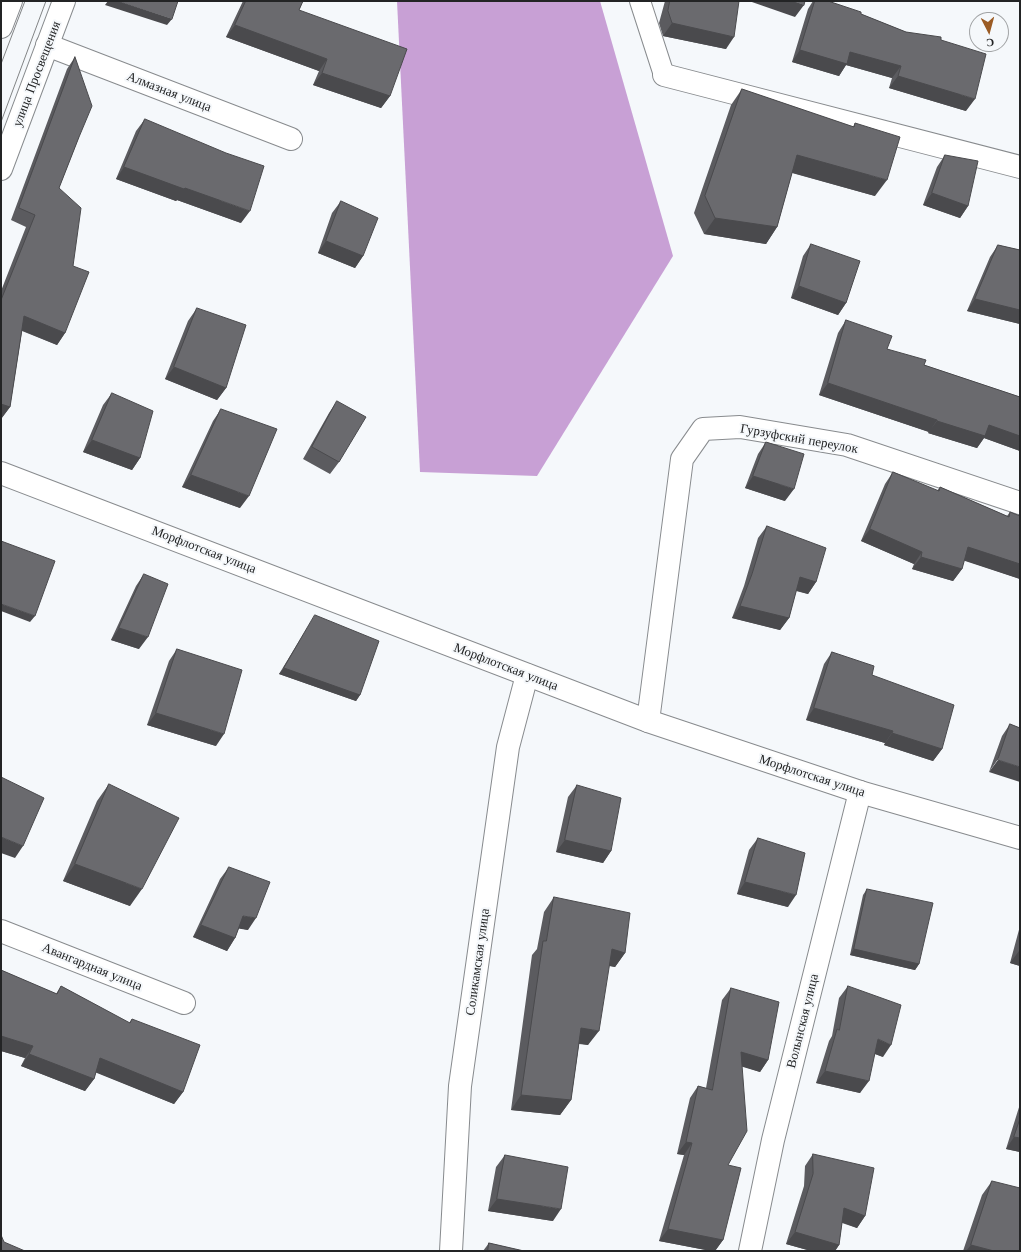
<!DOCTYPE html>
<meta charset="utf-8">
<style>
body{margin:0}
#map{position:relative;width:1021px;height:1252px;overflow:hidden;background:#f5f8fb;font-family:"Libre Baskerville",serif}
canvas{display:block}
.frame{position:absolute;inset:0;border:2px solid #232425;pointer-events:none}
.north{position:absolute;left:969px;top:12px;width:40px;height:40px;box-sizing:border-box;background:#f5f8fb;border:1px solid #a1a3a5;border-radius:50%;rotate:174deg;font-size:11px;font-weight:700;line-height:16px;text-align:center;color:#232425}
.north::after{content:'';display:block;margin:auto;width:14px;height:18px;background:#9b5b24;clip-path:polygon(50% 0,100% 100%,50% 72%,0 100%)}
</style>
<div id="map">
<canvas width="1021" height="1252"></canvas>
<div class="frame"></div>
<div class="north">С</div>
</div>
<script>
const c = document.querySelector('canvas').getContext('2d');
c.lineJoin = 'round';
function fill(path, color) { c.fillStyle = color; c.fill(path, 'evenodd'); }
function strokePath(path, color, width, dash) { c.strokeStyle = color; c.lineWidth = width; c.lineCap = dash ? 'butt' : 'round'; c.setLineDash(dash || []); c.stroke(path); }
function drawText(font, color, halo, rows, align = 'center') {
  c.font = font + ' "Libre Baskerville",serif'; c.lineWidth = 4; c.setLineDash([]); c.textBaseline = 'middle'; c.strokeStyle = halo; c.fillStyle = color; for (const [text, x, y, turn = 0] of rows) {
    c.save(); c.translate(x, y); c.rotate((+turn || 0) * Math.PI / 180); c.textAlign = isNaN(turn) ? turn : align; if (halo) c.strokeText(text, 0, 0); c.fillText(text, 0, 0); c.restore();
  }
}
const forest = new Path2D(`
 M 397,1 L 600,1 L 673,256 L 537,476 L 420,472 Z`);
const service = new Path2D(`
 M 640,1 L 664,75`);
const minor = new Path2D(`
 M 1,27 L 11,1
 M 47,45 L 291,139
 M 664,75 L 1020,167
 M 648,721 L 682,459 L 703,429 L 740,427 L 847,445 L 1020,503
 M 1,931 L 184,1003
 M 451,1251 L 460,1086 L 508,747 L 527,675
 M 750,1251 L 773,1140 L 860,792`);
const tertiary = new Path2D(`
 M 1,169 L 64,1
 M 1,473 L 648,721 L 860,792 L 1020,838`);
const tram = new Path2D(`
 M 1,64 L 25,1
 M 1,122 L 46,1`);
const wall = new Path2D(`
 M 243,1 L 303,1 L 299,10 L 390,96 L 381,108 L 313,85 L 319,71 L 226,37 Z
 M 665,1 L 739,1 L 726,49 L 663,36 L 659,23 Z
 M 813,1 L 828,1 L 861,14 L 906,32 L 941,40 L 966,111 L 889,88 L 892,78 L 846,65 L 839,76 L 792,62 L 808,9 Z
 M 75,57 L 79,137 L 59,188 L 73,266 L 65,333 L 57,345 L 22,331 L 10,407 L 1,419 L 1,291 L 26,227 L 11,220 L 67,69 Z
 M 742,89 L 853,127 L 855,123 L 875,196 L 792,173 L 777,227 L 766,244 L 704,234 L 694,213 L 731,105 Z
 M 145,119 L 241,223 L 177,200 L 176,201 L 116,179 L 136,131 Z
 M 945,155 L 968,206 L 960,218 L 923,205 L 937,167 Z
 M 341,201 L 363,256 L 355,268 L 318,253 L 332,213 Z
 M 811,244 L 846,303 L 838,315 L 791,298 L 803,256 Z
 M 998,245 L 1020,250 L 1020,324 L 967,311 L 990,257 Z
 M 197,308 L 226,388 L 217,400 L 165,379 L 188,321 Z
 M 846,320 L 887,349 L 924,365 L 1020,397 L 1020,451 L 984,438 L 977,448 L 928,433 L 929,432 L 819,395 L 838,333 Z
 M 112,393 L 140,458 L 132,470 L 83,452 L 103,405 Z
 M 337,401 L 339,462 L 330,474 L 303,459 L 329,413 Z
 M 221,409 L 240,508 L 182,487 L 213,421 Z
 M 766,442 L 785,501 L 745,488 L 758,454 Z
 M 893,472 L 937,491 L 940,487 L 1007,516 L 1010,512 L 1020,579 L 964,560 L 962,569 L 953,581 L 912,569 L 914,564 L 861,541 L 885,484 Z
 M 767,526 L 816,582 L 808,594 L 796,591 L 789,618 L 780,630 L 732,618 L 744,586 L 758,538 Z
 M 144,574 L 139,649 L 111,640 L 136,586 Z
 M 315,615 L 360,695 L 356,701 L 279,674 Z
 M 177,649 L 216,746 L 147,725 L 169,661 Z
 M 832,652 L 872,675 L 942,749 L 933,761 L 884,745 L 885,743 L 806,720 L 824,664 Z
 M 1010,724 L 1020,728 L 989,772 L 1002,736 Z
 M 109,784 L 130,906 L 63,881 L 97,801 Z
 M 577,785 L 611,851 L 603,863 L 556,852 L 568,797 Z
 M 758,838 L 788,907 L 737,894 L 749,850 Z
 M 229,867 L 248,930 L 239,928 L 235,938 L 227,951 L 193,937 L 220,879 Z
 M 867,889 L 919,964 L 915,970 L 850,955 L 863,895 Z
 M 554,897 L 625,953 L 615,967 L 609,966 L 588,1045 L 579,1044 L 571,1100 L 560,1115 L 511,1110 L 532,955 L 537,949 L 544,912 Z
 M 1020,926 L 1020,966 L 1010,963 Z
 M 1,970 L 56,994 L 61,986 L 129,1023 L 132,1019 L 183,1092 L 174,1104 L 96,1072 L 94,1079 L 85,1091 L 21,1066 L 25,1058 L 1,1051 Z
 M 848,986 L 883,1057 L 875,1054 L 860,1093 L 816,1083 L 829,1041 L 832,1036 L 839,998 Z
 M 731,988 L 768,1060 L 760,1072 L 742,1066 L 728,1165 L 723,1240 L 715,1251 L 711,1251 L 659,1241 L 684,1155 L 677,1154 L 690,1098 L 698,1086 L 706,1088 L 722,1000 Z
 M 1020,1104 L 1020,1152 L 1006,1149 Z
 M 813,1154 L 865,1216 L 857,1228 L 842,1223 L 839,1245 L 835,1251 L 811,1251 L 786,1244 L 804,1186 L 805,1166 Z
 M 505,1155 L 553,1221 L 488,1211 L 496,1167 Z
 M 992,1181 L 1020,1251 L 963,1251 L 982,1195 Z
 M 489,1243 L 524,1251 L 483,1251 Z`);
const shadedWall = new Path2D(`
 M 108,1 L 117,1 L 172,19 L 167,25 L 105,5 Z
 M 749,1 L 792,1 L 804,5 L 795,17 Z
 M 672,23 L 734,37 L 726,49 L 663,36 Z
 M 235,25 L 327,59 L 319,71 L 226,37 Z
 M 800,50 L 850,52 L 901,66 L 892,78 L 846,65 L 839,76 L 792,62 Z
 M 322,73 L 390,96 L 381,108 L 313,85 Z
 M 898,76 L 975,99 L 966,111 L 889,88 Z
 M 797,155 L 887,180 L 875,196 L 786,171 Z
 M 124,167 L 185,188 L 250,211 L 241,223 L 177,200 L 176,201 L 116,179 Z
 M 932,193 L 968,206 L 960,218 L 923,205 Z
 M 715,218 L 777,227 L 766,244 L 704,234 Z
 M 326,241 L 363,256 L 355,268 L 318,253 Z
 M 799,286 L 846,303 L 838,315 L 791,298 Z
 M 975,299 L 1020,310 L 1020,324 L 967,311 Z
 M 24,316 L 65,333 L 57,345 L 16,328 Z
 M 174,367 L 226,388 L 217,400 L 165,379 Z
 M 828,383 L 937,420 L 929,432 L 819,395 Z
 M 1,404 L 10,407 L 1,419 Z
 M 937,421 L 989,425 L 1020,436 L 1020,451 L 984,438 L 977,448 L 928,433 Z
 M 92,440 L 140,458 L 132,470 L 83,452 Z
 M 191,475 L 249,496 L 240,508 L 182,487 Z
 M 753,476 L 794,489 L 785,501 L 745,488 Z
 M 870,529 L 922,552 L 914,564 L 861,541 Z
 M 968,547 L 1020,564 L 1020,579 L 959,559 Z
 M 921,557 L 962,569 L 953,581 L 912,569 Z
 M 800,577 L 816,582 L 808,594 L 791,589 Z
 M 1,604 L 35,616 L 30,622 L 1,611 Z
 M 740,606 L 789,618 L 780,630 L 732,618 Z
 M 119,628 L 148,637 L 139,649 L 111,640 Z
 M 284,668 L 360,695 L 356,701 L 279,674 Z
 M 814,708 L 893,731 L 885,743 L 806,720 Z
 M 156,713 L 224,734 L 216,746 L 147,725 Z
 M 892,733 L 942,749 L 933,761 L 884,745 Z
 M 998,760 L 1020,767 L 1020,782 L 989,772 Z
 M 1,837 L 23,846 L 15,858 L 1,853 Z
 M 565,840 L 611,851 L 603,863 L 556,852 Z
 M 75,864 L 142,889 L 130,906 L 63,881 Z
 M 745,882 L 796,895 L 788,907 L 737,894 Z
 M 243,916 L 256,918 L 248,930 L 235,928 Z
 M 201,925 L 235,938 L 227,951 L 193,937 Z
 M 612,949 L 625,953 L 615,967 L 602,964 Z
 M 854,949 L 919,964 L 915,970 L 850,955 Z
 M 1019,951 L 1020,952 L 1020,966 L 1010,963 Z
 M 581,1028 L 599,1031 L 588,1045 L 571,1042 Z
 M 1,1036 L 33,1046 L 25,1058 L 1,1051 Z
 M 878,1039 L 891,1045 L 883,1057 L 870,1052 Z
 M 741,1052 L 768,1060 L 760,1072 L 733,1064 Z
 M 29,1054 L 94,1079 L 85,1091 L 21,1066 Z
 M 100,1058 L 183,1092 L 174,1104 L 92,1071 Z
 M 825,1071 L 869,1081 L 860,1093 L 816,1083 Z
 M 521,1095 L 571,1100 L 560,1115 L 511,1110 Z
 M 1014,1137 L 1020,1138 L 1020,1152 L 1006,1149 Z
 M 686,1142 L 692,1143 L 684,1155 L 677,1154 Z
 M 497,1199 L 561,1209 L 553,1221 L 488,1211 Z
 M 844,1208 L 865,1216 L 857,1228 L 836,1220 Z
 M 668,1229 L 723,1240 L 715,1251 L 711,1251 L 659,1241 Z
 M 795,1232 L 839,1245 L 835,1251 L 811,1251 L 786,1244 Z
 M 971,1245 L 994,1251 L 966,1251 Z`);
const building = new Path2D(`
 M 117,1 L 178,1 L 172,19 Z
 M 246,1 L 303,1 L 299,10 L 407,49 L 390,96 L 322,73 L 327,59 L 235,25 Z
 M 670,1 L 739,1 L 734,37 L 672,23 L 668,11 Z
 M 792,1 L 805,1 L 804,5 Z
 M 815,1 L 828,1 L 861,12 L 861,14 L 906,32 L 941,37 L 941,40 L 986,54 L 975,99 L 898,76 L 901,66 L 850,52 L 847,64 L 800,50 Z
 M 75,57 L 92,106 L 79,137 L 59,188 L 81,208 L 73,266 L 89,272 L 65,333 L 24,316 L 10,407 L 1,404 L 1,300 L 35,215 L 19,208 Z
 M 742,89 L 854,127 L 855,123 L 900,137 L 887,180 L 797,155 L 777,227 L 715,218 L 705,196 Z
 M 145,119 L 226,153 L 264,166 L 250,211 L 185,188 L 184,189 L 124,167 Z
 M 945,155 L 978,161 L 968,206 L 932,193 Z
 M 341,201 L 378,218 L 363,256 L 326,241 Z
 M 811,244 L 860,261 L 846,303 L 799,286 Z
 M 998,245 L 1020,250 L 1020,310 L 975,299 Z
 M 197,308 L 246,325 L 226,388 L 174,367 Z
 M 846,320 L 892,336 L 887,349 L 926,360 L 924,365 L 1020,397 L 1020,436 L 989,425 L 985,436 L 937,421 L 937,420 L 828,383 Z
 M 112,393 L 153,411 L 140,458 L 92,440 Z
 M 337,401 L 366,417 L 339,462 L 312,447 Z
 M 221,409 L 277,429 L 249,496 L 191,475 Z
 M 766,442 L 804,454 L 794,489 L 753,476 Z
 M 893,472 L 939,491 L 940,487 L 1009,517 L 1010,512 L 1020,516 L 1020,564 L 968,547 L 962,569 L 921,557 L 922,552 L 870,529 Z
 M 767,526 L 826,548 L 816,582 L 800,577 L 789,618 L 740,606 L 752,574 Z
 M 1,541 L 55,561 L 35,616 L 1,604 Z
 M 144,574 L 168,584 L 148,637 L 119,628 Z
 M 315,615 L 379,641 L 360,695 L 284,668 Z
 M 177,649 L 242,670 L 224,734 L 156,713 Z
 M 832,652 L 874,666 L 872,675 L 954,705 L 942,749 L 892,733 L 893,731 L 814,708 Z
 M 1010,724 L 1020,728 L 1020,767 L 998,760 Z
 M 1,777 L 44,798 L 23,846 L 1,837 Z
 M 109,784 L 179,818 L 142,889 L 75,864 Z
 M 577,785 L 621,798 L 611,851 L 565,840 Z
 M 758,838 L 805,853 L 796,895 L 745,882 Z
 M 229,867 L 270,882 L 256,918 L 243,916 L 235,938 L 201,925 Z
 M 867,889 L 933,903 L 919,964 L 854,949 Z
 M 554,897 L 630,913 L 625,953 L 612,949 L 599,1031 L 581,1028 L 571,1100 L 521,1095 L 543,941 L 546,941 Z
 M 1,970 L 57,994 L 61,986 L 130,1023 L 132,1019 L 200,1045 L 183,1092 L 100,1058 L 94,1079 L 29,1054 L 33,1046 L 1,1036 Z
 M 848,986 L 901,1005 L 891,1045 L 878,1039 L 869,1081 L 825,1071 L 837,1029 L 839,1030 Z
 M 731,988 L 779,1002 L 768,1060 L 741,1052 L 747,1131 L 728,1165 L 741,1168 L 723,1240 L 668,1229 L 692,1143 L 686,1142 L 698,1086 L 712,1090 Z
 M 1020,1119 L 1020,1138 L 1014,1137 Z
 M 813,1154 L 874,1168 L 865,1216 L 844,1208 L 839,1245 L 795,1232 L 813,1174 Z
 M 505,1155 L 568,1167 L 561,1209 L 497,1199 Z
 M 992,1181 L 1020,1188 L 1020,1251 L 994,1251 L 971,1245 Z
 M 1,1235 L 4,1242 L 25,1251 L 1,1251 Z
 M 489,1243 L 524,1251 L 488,1251 Z`);
const streetNames = [
 ["улица Просвещения",37,74,-69],
 ["Алмазная улица",169,92,21],
 ["Гурзуфский переулок",799,439,10],
 ["Морфлотская улица",204,550,21],
 ["Морфлотская улица",506,667,21],
 ["Морфлотская улица",812,776,18],
 ["Соликамская улица",478,962,-82],
 ["Авангардная улица",92,967,22],
 ["Волынская улица",803,1021,-76]
];
fill(forest, '#c8a0d5');
strokePath(service, '#888b8e', 22);
strokePath(minor, '#888b8e', 24);
strokePath(tertiary, '#888b8e', 24);
strokePath(service, '#fff', 20);
strokePath(minor, '#fff', 22);
strokePath(tertiary, '#fff', 22);
strokePath(tram, '#828485', 1);
fill(wall, '#5b5b5f');
fill(shadedWall, '#4a4a4d');
fill(building, '#6a6a6e');
strokePath(building, '#4a4a4d', 1);
drawText('13px', '#232425', '#f5f8fb', streetNames);
</script>
